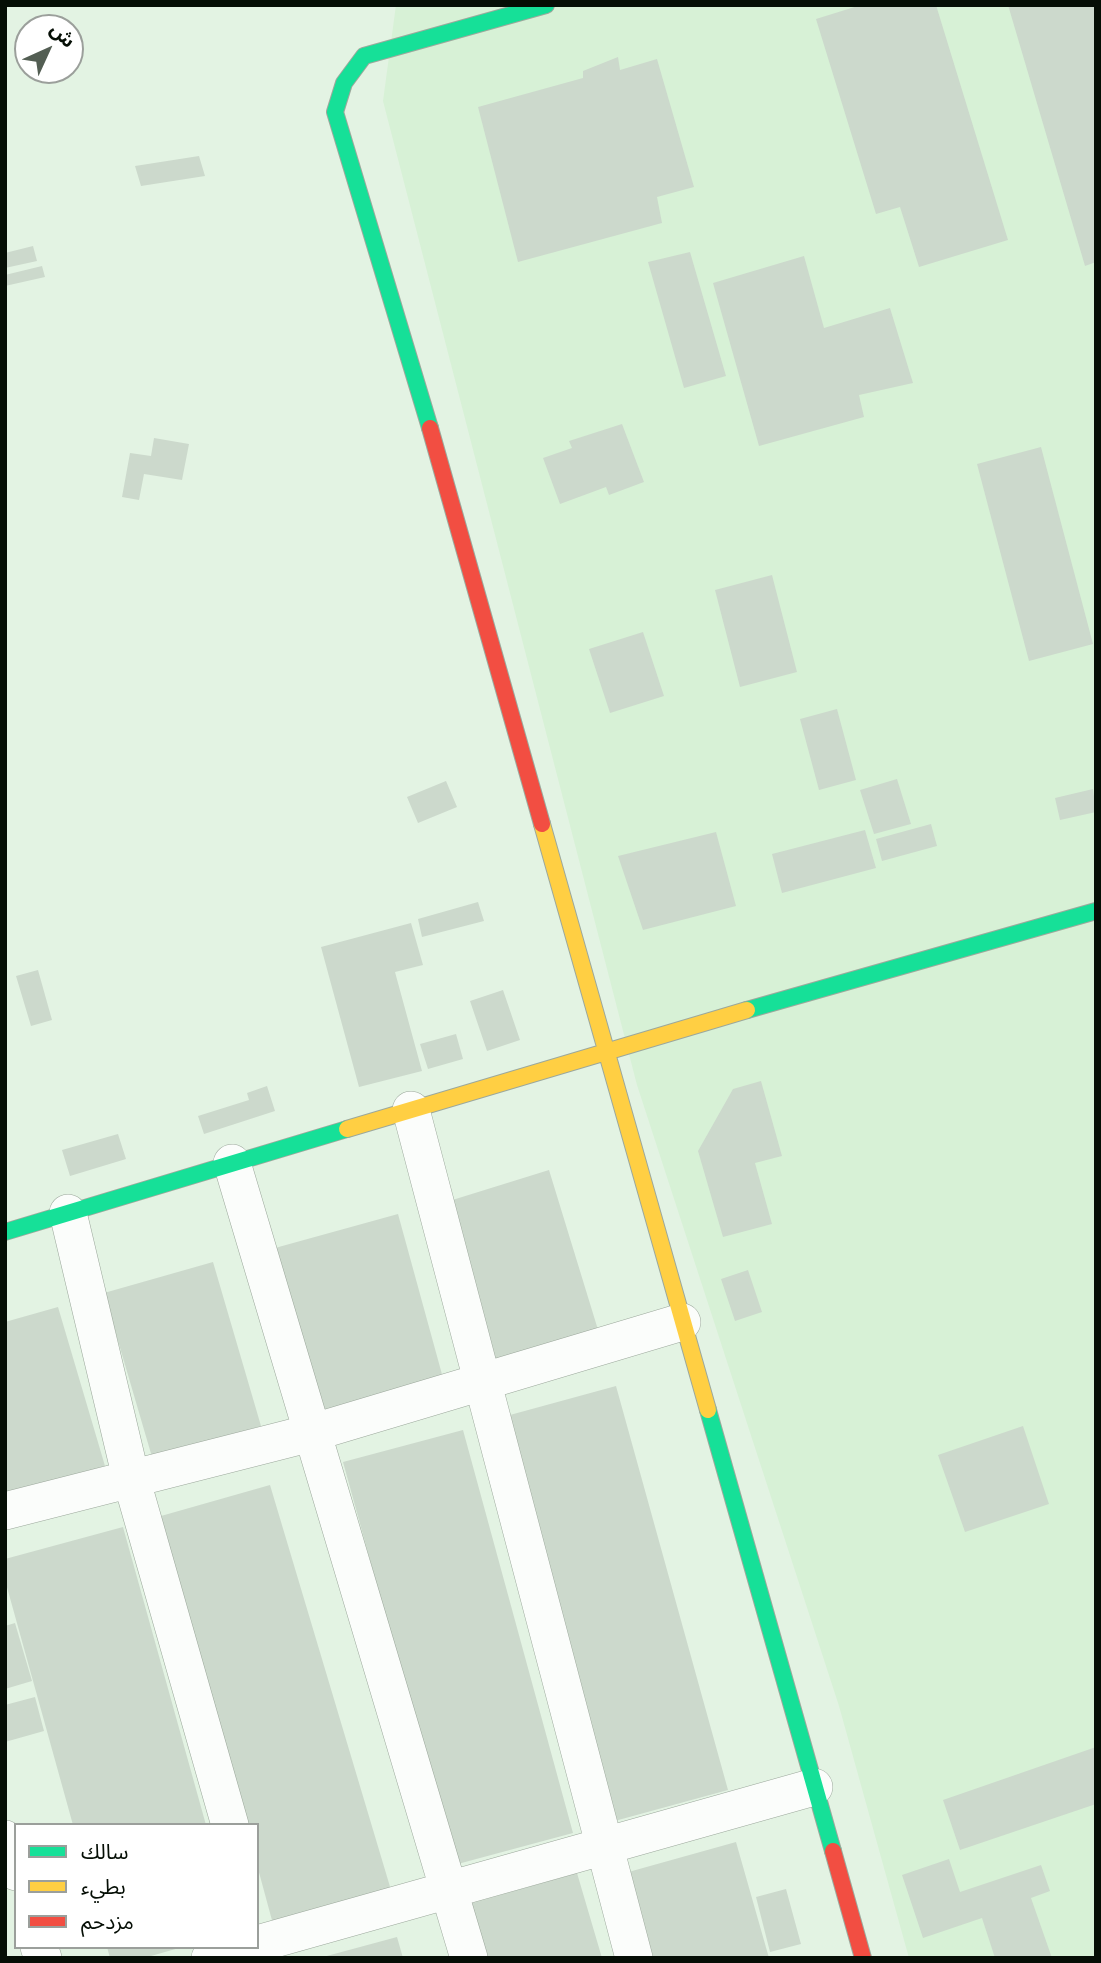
<!DOCTYPE html>
<meta charset="utf-8">
<style>
body{margin:0}
#map{position:relative;width:1101px;height:1963px;overflow:hidden;background:#e3f3e3;font-family:Arial,"Noto Sans Arabic",sans-serif}
canvas{display:block}
.frame{position:absolute;inset:0;border:7px solid #050e05;pointer-events:none}
.legend{position:absolute;left:14px;top:1823px;width:245px;height:126px;box-sizing:border-box;background:#fff;border:2px solid #9b9f9b;margin:0;padding:9px 12px;list-style:none;font-size:21px;color:#050e05}
.legend li{display:flex;align-items:center;gap:14px;height:35px}
.legend b{width:35px;border:2px solid #9b9f9b}
.north{position:absolute;left:14px;top:14px;width:70px;height:70px;box-sizing:border-box;background:#fff;border:2px solid #9b9f9b;border-radius:50%;rotate:45deg;font-size:19px;font-weight:700;line-height:28px;text-align:center;color:#050e05}
.north::after{content:'';display:block;margin:auto;width:24px;height:32px;background:#535e53;clip-path:polygon(50% 0,100% 100%,50% 72%,0 100%)}
</style>
<div id="map">
<canvas width="1101" height="1963"></canvas>
<div class="frame"></div>
<ul class="legend">
<li><b style="height:9px;background:#16e098"></b>سالك</li>
<li><b style="height:9px;background:#ffcf43"></b>بطيء</li>
<li><b style="height:9px;background:#f24e42"></b>مزدحم</li>
</ul>
<div class="north">ش</div>
</div>
<script>
const c = document.querySelector('canvas').getContext('2d');
c.lineJoin = 'round';
function fill(path, color) { c.fillStyle = color; c.fill(path, 'evenodd'); }
function strokePath(path, color, width, dash) { c.strokeStyle = color; c.lineWidth = width; c.lineCap = dash ? 'butt' : 'round'; c.setLineDash(dash || []); c.stroke(path); }
const built = new Path2D(`
 M 396,5 L 1096,5 L 1096,1958 L 909,1958 L 839,1706 L 637,1085 L 383,101 Z`);
const building = new Path2D(`
 M 861,5 L 936,5 L 1008,240 L 919,267 L 900,207 L 876,214 L 816,19 Z
 M 1008,5 L 1096,5 L 1096,262 L 1085,266 Z
 M 618,57 L 620,70 L 657,59 L 694,187 L 657,197 L 662,223 L 518,262 L 478,107 L 583,78 L 583,71 Z
 M 199,156 L 205,176 L 141,186 L 135,166 Z
 M 33,246 L 37,261 L 5,268 L 5,253 Z
 M 690,252 L 726,376 L 684,388 L 648,262 Z
 M 804,256 L 824,328 L 890,308 L 913,383 L 859,395 L 864,417 L 759,446 L 713,283 Z
 M 42,266 L 45,277 L 5,286 L 5,275 Z
 M 622,424 L 644,482 L 609,495 L 606,487 L 560,504 L 543,458 L 572,448 L 569,441 Z
 M 154,438 L 189,444 L 182,480 L 144,474 L 139,500 L 122,497 L 130,453 L 151,456 Z
 M 1041,447 L 1093,644 L 1029,661 L 977,464 Z
 M 772,575 L 797,672 L 740,687 L 715,590 Z
 M 643,632 L 664,696 L 610,713 L 589,649 Z
 M 837,709 L 856,780 L 819,790 L 800,719 Z
 M 897,779 L 911,824 L 874,834 L 860,790 Z
 M 446,781 L 457,807 L 418,823 L 407,797 Z
 M 1093,789 L 1096,812 L 1060,820 L 1055,798 Z
 M 931,824 L 937,846 L 882,861 L 876,839 Z
 M 865,830 L 876,868 L 782,893 L 772,854 Z
 M 716,832 L 736,906 L 643,930 L 618,856 Z
 M 478,902 L 484,921 L 422,937 L 418,919 Z
 M 411,923 L 423,965 L 395,972 L 422,1071 L 359,1087 L 321,947 Z
 M 38,970 L 52,1020 L 31,1026 L 16,976 Z
 M 503,990 L 520,1040 L 487,1051 L 470,1001 Z
 M 456,1034 L 463,1059 L 428,1069 L 420,1044 Z
 M 761,1081 L 782,1156 L 755,1163 L 772,1224 L 723,1237 L 698,1151 L 733,1089 Z
 M 267,1086 L 275,1111 L 204,1134 L 198,1116 L 249,1100 L 247,1093 Z
 M 118,1134 L 126,1159 L 70,1176 L 62,1150 Z
 M 549,1170 L 599,1333 L 496,1365 L 446,1202 Z
 M 398,1214 L 443,1378 L 321,1412 L 275,1248 Z
 M 213,1262 L 261,1426 L 152,1457 L 104,1293 Z
 M 748,1270 L 762,1312 L 735,1321 L 721,1279 Z
 M 58,1307 L 105,1466 L 5,1495 L 5,1322 Z
 M 616,1386 L 728,1790 L 611,1822 L 499,1418 Z
 M 1023,1426 L 1049,1504 L 965,1532 L 938,1455 Z
 M 463,1430 L 573,1833 L 454,1865 L 343,1462 Z
 M 270,1485 L 391,1890 L 273,1924 L 257,1865 L 257,1825 L 246,1825 L 161,1516 Z
 M 123,1527 L 206,1825 L 73,1825 L 5,1580 L 5,1559 Z
 M 15,1623 L 32,1681 L 5,1689 L 5,1626 Z
 M 35,1697 L 44,1731 L 5,1742 L 5,1705 Z
 M 1096,1747 L 1096,1804 L 960,1850 L 943,1800 Z
 M 736,1842 L 769,1958 L 649,1958 L 625,1873 Z
 M 949,1859 L 960,1892 L 1041,1865 L 1050,1891 L 1031,1898 L 1052,1958 L 995,1958 L 982,1918 L 923,1938 L 902,1875 Z
 M 577,1873 L 602,1958 L 482,1958 L 466,1905 Z
 M 786,1889 L 801,1944 L 770,1952 L 756,1897 Z
 M 397,1937 L 403,1958 L 324,1958 L 323,1957 Z
 M 107,1947 L 179,1947 L 179,1948 L 144,1958 L 110,1958 Z`);
const street = new Path2D(`
 M 411,1110 L 634,1958
 M 232,1163 L 469,1958
 M 68,1213 L 131,1478 L 230,1825
 M 5,1511 L 311,1433 L 682,1322
 M 5,1839 L 16,1872
 M 257,1944 L 814,1787
 M 39,1947 L 43,1958
 M 210,1958 L 247,1947`);
const fast = new Path2D(`
 M 430,428 L 335,112 L 344,83 L 364,56 L 546,5
 M 747,1010 L 1096,911
 M 5,1232 L 347,1129
 M 708,1410 L 833,1851`);
const slow = new Path2D(`
 M 542,824 L 708,1410
 M 347,1129 L 747,1010`);
const jam = new Path2D(`
 M 430,428 L 542,824
 M 833,1851 L 863,1958`);
fill(built, '#d7f1d6');
fill(building, '#ccd9cc');
strokePath(street, '#9ca89c', 38);
strokePath(fast, '#9ca89c', 18);
strokePath(slow, '#9ca89c', 18);
strokePath(jam, '#9ca89c', 18);
strokePath(street, '#fbfdfb', 37);
strokePath(fast, '#16e098', 16);
strokePath(slow, '#ffcf43', 16);
strokePath(jam, '#f24e42', 16);
</script>
